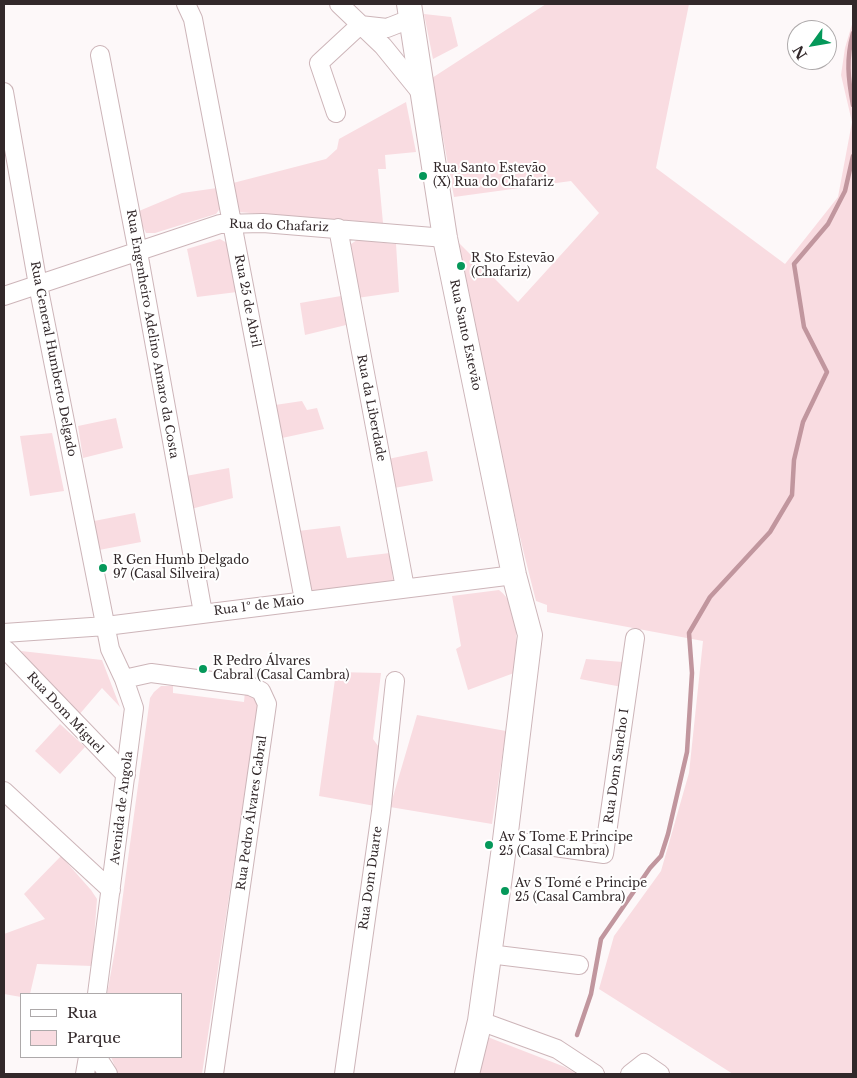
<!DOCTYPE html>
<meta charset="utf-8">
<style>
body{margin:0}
#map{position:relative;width:857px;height:1078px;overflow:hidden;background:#fdf8f9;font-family:"Libre Baskerville",serif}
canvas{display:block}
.frame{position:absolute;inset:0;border:5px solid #32282a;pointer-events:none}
.legend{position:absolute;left:20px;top:993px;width:162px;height:65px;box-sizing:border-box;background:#fff;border:1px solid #ada9aa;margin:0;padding:6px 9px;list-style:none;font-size:15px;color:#32282a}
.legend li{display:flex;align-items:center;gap:10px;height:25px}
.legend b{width:25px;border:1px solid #ada9aa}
.north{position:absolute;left:787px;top:20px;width:50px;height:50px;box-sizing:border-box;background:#fff;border:1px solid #ada9aa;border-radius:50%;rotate:238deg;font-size:14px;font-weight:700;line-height:20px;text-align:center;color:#32282a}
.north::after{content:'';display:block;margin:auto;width:18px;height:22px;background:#05985a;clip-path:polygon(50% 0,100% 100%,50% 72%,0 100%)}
</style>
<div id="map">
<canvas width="857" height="1078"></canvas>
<div class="frame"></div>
<ul class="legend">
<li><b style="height:6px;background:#fff"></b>Rua</li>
<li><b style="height:14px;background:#f9dce1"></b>Parque</li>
</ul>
<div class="north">N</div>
</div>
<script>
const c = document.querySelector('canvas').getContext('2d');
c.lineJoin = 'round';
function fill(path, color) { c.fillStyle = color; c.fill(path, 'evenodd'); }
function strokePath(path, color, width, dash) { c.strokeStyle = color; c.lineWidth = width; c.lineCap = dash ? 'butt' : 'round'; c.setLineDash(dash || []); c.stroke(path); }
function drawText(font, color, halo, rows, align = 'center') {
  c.font = font + ' "Libre Baskerville",serif'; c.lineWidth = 4; c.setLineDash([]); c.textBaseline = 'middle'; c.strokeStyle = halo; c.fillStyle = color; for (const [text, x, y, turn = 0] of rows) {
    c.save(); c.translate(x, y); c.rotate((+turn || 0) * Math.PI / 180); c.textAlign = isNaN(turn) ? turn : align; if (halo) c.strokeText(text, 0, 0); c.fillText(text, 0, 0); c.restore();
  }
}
const green = new Path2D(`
 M 546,4 L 689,4 L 656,168 L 785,264 L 838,197 L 852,122 L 841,75 L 845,48 L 853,21 L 853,1074 L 733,1074 L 599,989 L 614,936 L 661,871 L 689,773 L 703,641 L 547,612 L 547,605 L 536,601 C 505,481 480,361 456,240 L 518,302 L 599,213 L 571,181 L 454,197 L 432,78 Z
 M 424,14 L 451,17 L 458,46 L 433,59 Z
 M 406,102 L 416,152 L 385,155 L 386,169 L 378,169 L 383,223 L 237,212 L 233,183 L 326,159 L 337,149 L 339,139 Z
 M 217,188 L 221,207 L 216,214 L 155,233 L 146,233 L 142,225 L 139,211 L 182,193 Z
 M 220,239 L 227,243 L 237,292 L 197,297 L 187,249 Z
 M 357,240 L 396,244 L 399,292 L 357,298 L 345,248 Z
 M 341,296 L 346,325 L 305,335 L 300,303 Z
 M 302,401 L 307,410 L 317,408 L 324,429 L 282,438 L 275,405 Z
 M 116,418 L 123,448 L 83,458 L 78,426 Z
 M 52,433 L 64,491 L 30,496 L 20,436 Z
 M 427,451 L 433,481 L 394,488 L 388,459 Z
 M 229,468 L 233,498 L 191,509 L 186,476 Z
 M 135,513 L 141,542 L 99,550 L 94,521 Z
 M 340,526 L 347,558 L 390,553 L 393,580 L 388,584 L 309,592 L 298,531 Z
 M 499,590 C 521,605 517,649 514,673 L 468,690 L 456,649 L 461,646 L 452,596 Z
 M 21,651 L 102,660 L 120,707 L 102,688 L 78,716 Z
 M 586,659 L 623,662 L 622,687 L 580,679 Z
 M 336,672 L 381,673 L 373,739 L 381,750 L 375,806 L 319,796 Z
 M 161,686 L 173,686 L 173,693 L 244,702 L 245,691 L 255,696 L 258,706 L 202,1074 L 118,1074 L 111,1057 L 181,1057 L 181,994 L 107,994 L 117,939 L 150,698 L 154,692 Z
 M 417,715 L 506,731 L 492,824 L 390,807 Z
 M 60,724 L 85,747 L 60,774 L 35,751 Z
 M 61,856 L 91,890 L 97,899 L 92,966 L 37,964 L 30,994 L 21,994 L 21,997 L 4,994 L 4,934 L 45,919 L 24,894 Z
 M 485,1036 L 565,1067 L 575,1073 L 475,1074 Z`);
const stream = new Path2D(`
 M 853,33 C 846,59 848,78 853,105
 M 577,1035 L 591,994 L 601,939 L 650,868 L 661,856 L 668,834 L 687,752 L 692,673 L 689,633 L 710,597 L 770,532 L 792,495 L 794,460 L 803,422 L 827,372 L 804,327 L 794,264 L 828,224 L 845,191 L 853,156`);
const street = new Path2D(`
 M 186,4 L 193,19 L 304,600
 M 339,4 L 383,46 L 422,94
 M 360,25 L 387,28 L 410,19
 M 100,55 L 140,263 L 203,613
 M 4,92 L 38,285 L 110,649 L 124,679 L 134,708 L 97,994
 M 336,113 L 319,63 L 360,25
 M 338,228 L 405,588
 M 4,296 L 220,224 L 263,223 L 445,238
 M 4,633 L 106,626 L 514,575
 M 6,650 L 126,775
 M 124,679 L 151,673 L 250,686 L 261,691 L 267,704 L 214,1074
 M 4,791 L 111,890
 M 505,840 L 604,854 L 635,638
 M 489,954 L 579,965
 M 480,1021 L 557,1049 L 595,1074
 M 97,1057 L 108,1074
 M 85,1074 L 88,1057
 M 344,1074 L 381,812 L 395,681
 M 630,1074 L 644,1063 L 660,1074`);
const secondary = new Path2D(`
 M 409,4 L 445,238 L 514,575 L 530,635 L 505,840 L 480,1021 L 467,1074`);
const markers = [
 [423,176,5,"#05985a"],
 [461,266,5,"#05985a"],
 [103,568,5,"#05985a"],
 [203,669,5,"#05985a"],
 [489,845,5,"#05985a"],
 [505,891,5,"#05985a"]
];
const poiNames = [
 ["Rua Santo Estevão",433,169],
 ["(X) Rua do Chafariz",433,183],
 ["R Sto Estevão",471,259],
 ["(Chafariz)",471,273],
 ["R Gen Humb Delgado",113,561],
 ["97 (Casal Silveira)",113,575],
 ["R Pedro Álvares",213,662],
 ["Cabral (Casal Cambra)",213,676],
 ["Av S Tome E Principe",499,838],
 ["25 (Casal Cambra)",499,852],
 ["Av S Tomé e Principe",515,884],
 ["25 (Casal Cambra)",515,898]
];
const streetNames = [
 ["Rua do Chafariz",279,226,2],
 ["Rua 25 de Abril",247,301,79],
 ["Rua Engenheiro Adelino Amaro da Costa",152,334,80],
 ["Rua Santo Estevão",465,335,78],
 ["Rua General Humberto Delgado",53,359,79],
 ["Rua da Liberdade",371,408,79],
 ["Rua 1º de Maio",259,606,-7],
 ["Rua Dom Miguel",65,713,47],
 ["Rua Dom Sancho I",617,766,-82],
 ["Avenida de Angola",122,808,-83],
 ["Rua Pedro Álvares Cabral",252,813,-82],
 ["Rua Dom Duarte",371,878,-82]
];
fill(green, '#f9dce1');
strokePath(stream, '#c1969e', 4.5);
strokePath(street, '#cdb5b9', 20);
strokePath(secondary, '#cdb5b9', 26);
strokePath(street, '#fff', 18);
strokePath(secondary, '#fff', 24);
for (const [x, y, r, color] of markers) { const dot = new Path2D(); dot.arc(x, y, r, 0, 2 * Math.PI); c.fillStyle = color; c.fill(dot); strokePath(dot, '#fff', 2); }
drawText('12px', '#32282a', '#fff', poiNames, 'left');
drawText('12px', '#32282a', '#fff', streetNames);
</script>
